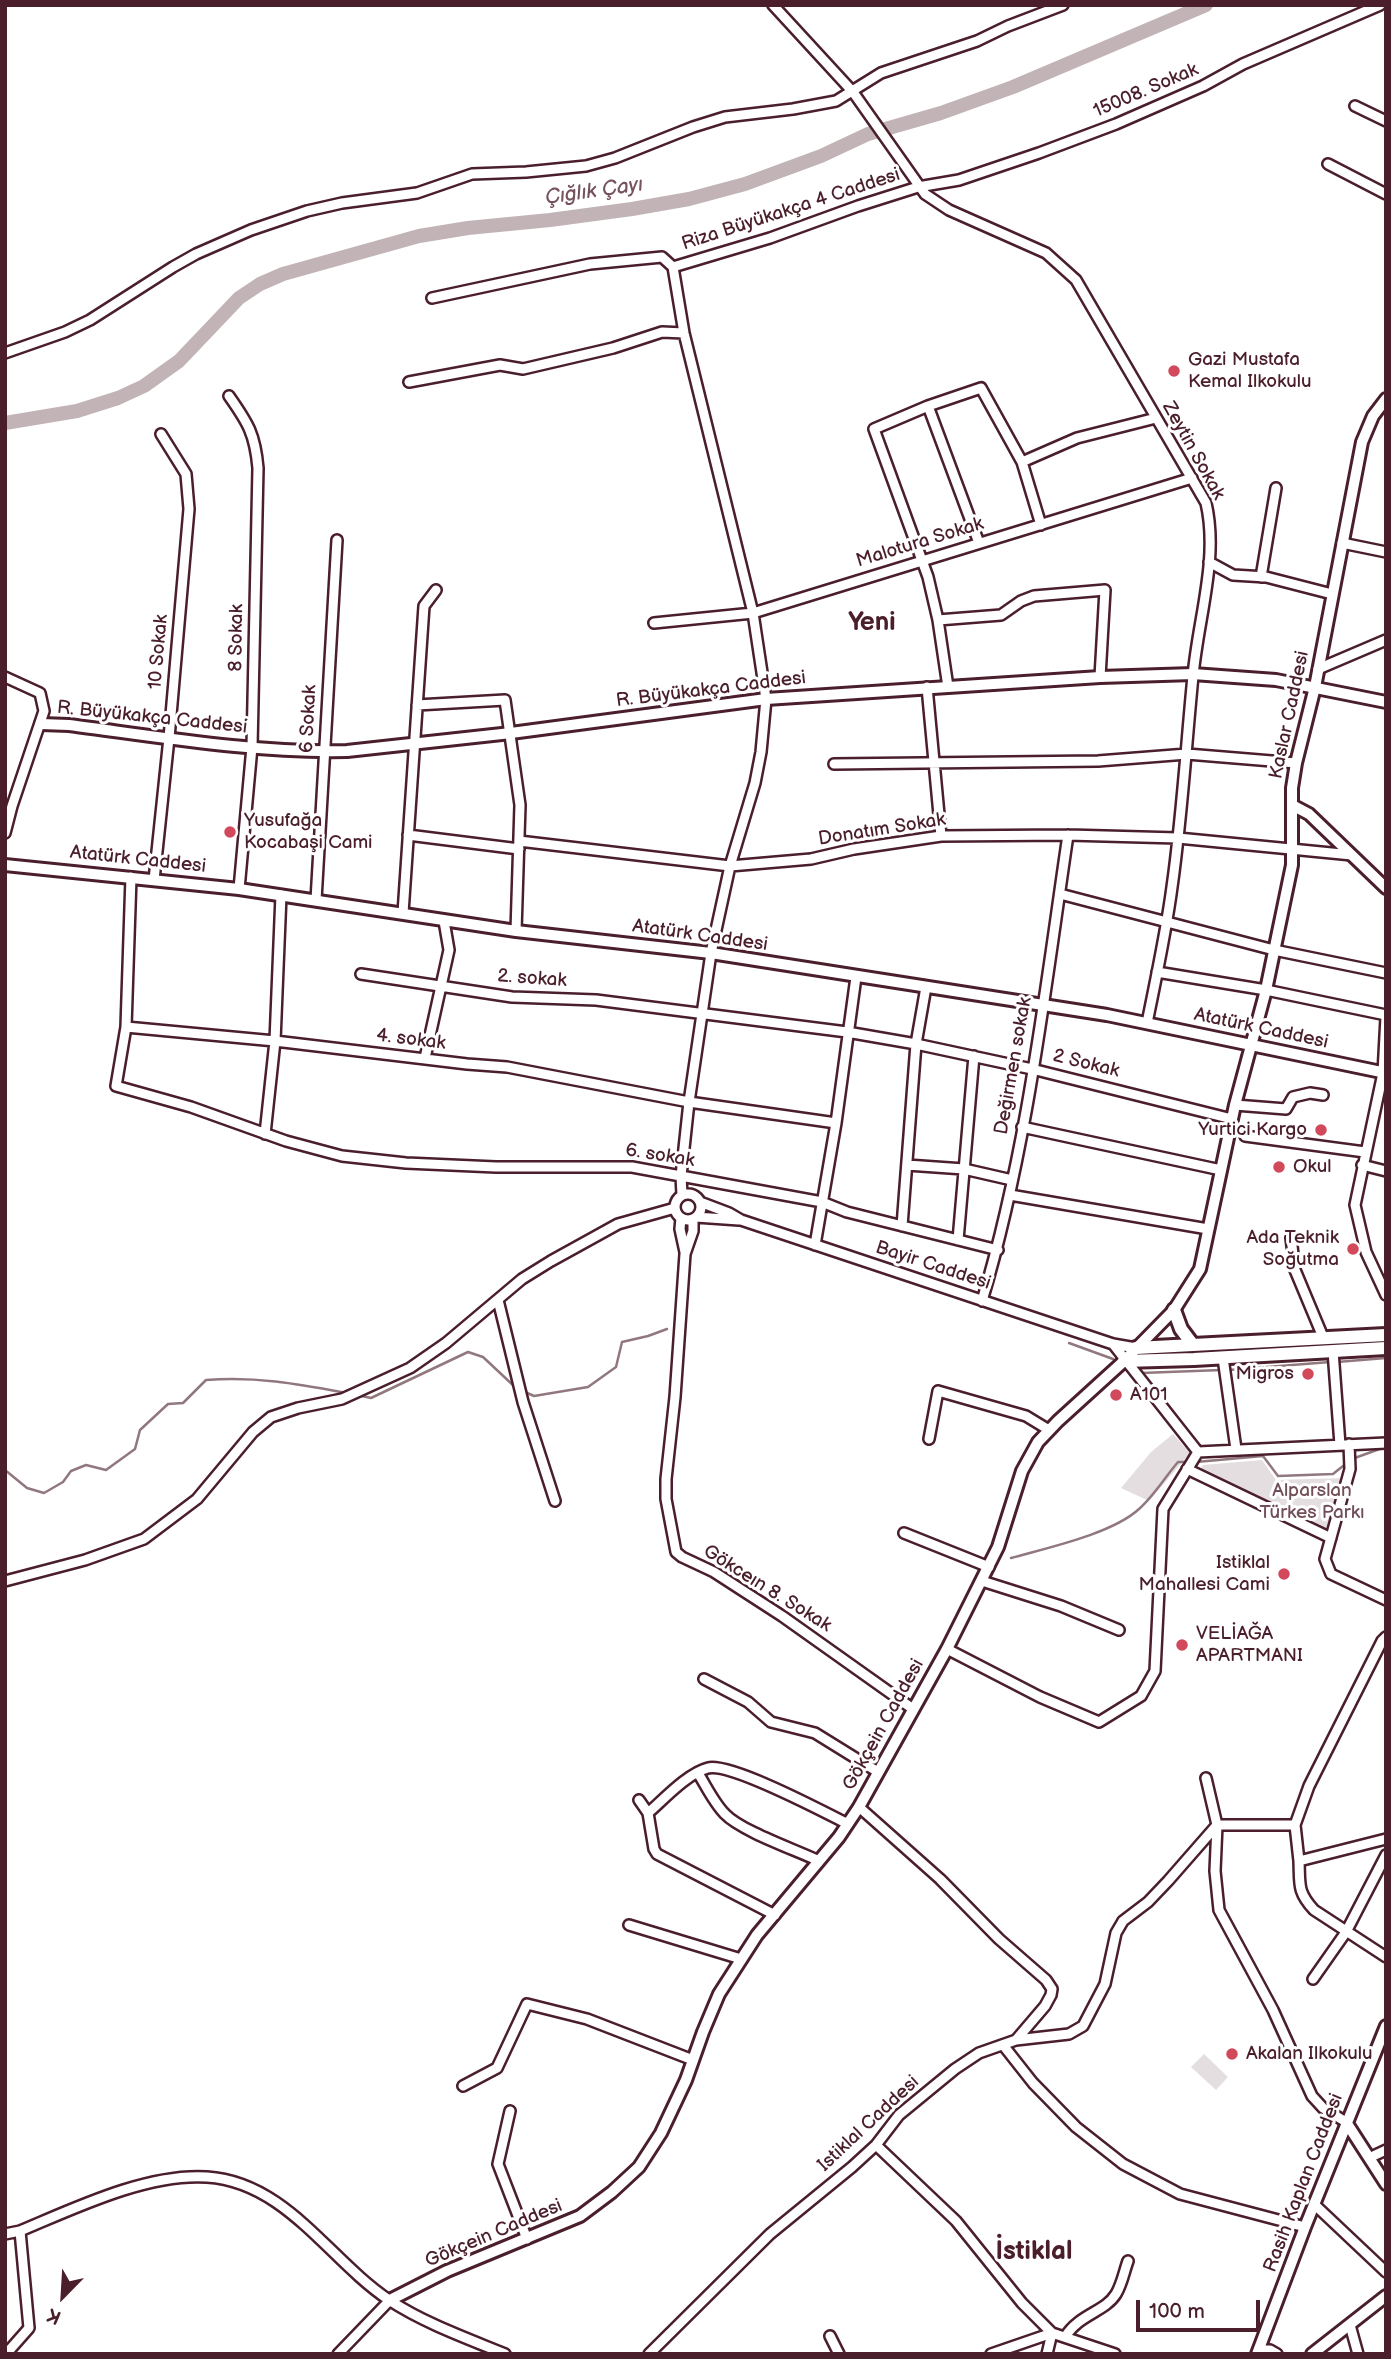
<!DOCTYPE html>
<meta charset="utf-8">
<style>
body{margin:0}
#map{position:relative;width:1391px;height:2359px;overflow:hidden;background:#fff;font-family:"Balsamiq Sans",sans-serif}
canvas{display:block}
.frame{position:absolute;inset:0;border:7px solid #4a1f2b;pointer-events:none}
.north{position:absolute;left:28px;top:2261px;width:70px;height:70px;-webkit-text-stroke:5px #fff;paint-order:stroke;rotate:204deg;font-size:19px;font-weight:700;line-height:28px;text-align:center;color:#4a1f2b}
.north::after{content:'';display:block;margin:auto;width:24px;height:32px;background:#4a1f2b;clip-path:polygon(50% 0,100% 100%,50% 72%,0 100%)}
.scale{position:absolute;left:1136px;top:2300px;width:124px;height:32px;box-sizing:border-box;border:4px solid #4a1f2b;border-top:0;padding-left:9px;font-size:21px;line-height:24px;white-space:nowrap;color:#4a1f2b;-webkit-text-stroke:5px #fff;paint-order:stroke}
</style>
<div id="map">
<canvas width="1391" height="2359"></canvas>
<div class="frame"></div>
<div class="north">K</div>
<div class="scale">100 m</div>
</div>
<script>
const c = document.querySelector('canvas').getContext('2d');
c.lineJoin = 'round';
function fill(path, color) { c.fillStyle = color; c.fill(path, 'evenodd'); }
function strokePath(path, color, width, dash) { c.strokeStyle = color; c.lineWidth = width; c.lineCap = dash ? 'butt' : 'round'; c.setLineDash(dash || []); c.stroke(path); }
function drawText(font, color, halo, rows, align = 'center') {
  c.font = font + ' "Balsamiq Sans",sans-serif'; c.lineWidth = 6; c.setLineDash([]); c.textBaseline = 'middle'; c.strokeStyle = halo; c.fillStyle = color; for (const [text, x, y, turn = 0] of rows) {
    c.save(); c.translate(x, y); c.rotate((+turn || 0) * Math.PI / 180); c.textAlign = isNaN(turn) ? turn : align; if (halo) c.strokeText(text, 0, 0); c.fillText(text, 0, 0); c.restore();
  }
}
const green = new Path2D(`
 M 1173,1434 L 1190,1453 L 1149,1501 L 1121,1488 L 1151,1452 Z
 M 1262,1460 L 1276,1480 L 1344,1478 L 1328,1534 L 1198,1473 L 1203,1465 Z
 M 1204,2054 L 1228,2077 L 1216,2090 L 1191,2067 Z`);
const stream = new Path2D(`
 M 1069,1343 L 1113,1359
 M 1337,1362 L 1386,1358
 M 1229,1370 L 1330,1362
 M 1141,1373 L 1222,1370
 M 525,1392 L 534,1396 L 588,1387 L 616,1367 L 622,1342 L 648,1336 L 667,1329
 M 357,1395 L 371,1398 L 468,1352 L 483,1357 L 515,1387
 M 1352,1459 L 1385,1447
 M 1196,1462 L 1263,1456 L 1278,1476 L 1333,1474 L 1343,1466
 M 5,1470 L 27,1488 L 44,1493 L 63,1482 L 71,1471 L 86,1465 L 106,1470 L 135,1449 L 140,1430 L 168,1404 L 183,1403 L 206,1380 C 256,1376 298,1384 347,1393
 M 1011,1558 C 1046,1548 1112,1534 1139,1509 C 1154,1496 1165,1477 1178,1462 L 1189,1462`);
const river = new Path2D(`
 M 5,423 L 77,411 L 118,398 L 144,386 L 179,361 L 239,298 L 260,284 L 283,274 L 419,236 L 468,228 L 550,220 L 632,209 L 689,199 L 745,184 L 821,156 L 868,134 L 941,113 L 1013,87 L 1206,5`);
const minor = new Path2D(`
 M 773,5 L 853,92 L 925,194 L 949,210 L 1046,253 L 1076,280 L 1206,503 C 1219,559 1198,619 1193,676 C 1186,747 1182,817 1172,887 C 1166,933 1156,978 1147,1023
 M 1355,106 L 1386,121
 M 1328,164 L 1386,194
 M 673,267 L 684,333 L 753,613 L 766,699 L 761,752 L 755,783 L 730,866 L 711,953 L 689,1102 L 681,1176 L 682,1195
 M 673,267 L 770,238 L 858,206 L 918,187 L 959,180 L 1039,153 L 1116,124 L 1203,86 L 1243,64 L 1380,5
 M 432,298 L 590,264 L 662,257 L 673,267
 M 5,353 L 65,332 L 90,320 L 173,267 L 196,254 L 251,230 L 307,211 L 342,203 L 417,193 L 472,174 L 526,172 L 586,166 L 615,158 L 693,127 L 725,117 L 793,109 L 836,101 L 881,73 L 977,41 L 1008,26 L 1063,5
 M 409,382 L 500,365 L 523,369 L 613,348 L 662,332 L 684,333
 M 229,396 C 248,423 255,434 258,468 L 252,747 L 239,889
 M 928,406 L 979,543
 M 1022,462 L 1077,438 L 1156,418
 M 1342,543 L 1386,552
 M 1209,562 L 1233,575 L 1266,577 L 1332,594
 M 1261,577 L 1276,488
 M 938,620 L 1001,615 L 1021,601 L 1034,596 L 1105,590 L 1100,677
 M 654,623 L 753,613 L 1192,478
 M 1318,669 L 1386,640
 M 5,677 L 40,693 L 44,711 L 12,806 L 5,833
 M 927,687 L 941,836
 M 948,687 L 938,620 L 928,577 L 874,429 L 928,406 L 981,388 L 1022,462 L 1041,525
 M 417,705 L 505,700 L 520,805 L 516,931
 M 834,764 L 1098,761 L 1187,754 L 1296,763
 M 408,835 L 519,849
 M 519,841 L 730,866 L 811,859 L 854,849 L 941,836 L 1068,835 L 1178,838 L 1352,855
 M 131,877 L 126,1027 L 116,1086 L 191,1107 L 286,1141 L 342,1156 L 406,1163 L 496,1167 L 632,1167 L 822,1202 L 847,1212 L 998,1250
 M 154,880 L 169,738 L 189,509 L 186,474 L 161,434
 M 1060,894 L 1274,950 L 1386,973
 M 316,900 L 337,540
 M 403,913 L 424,606 L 436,590
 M 1157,972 L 1266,990 L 1386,1015
 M 361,974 L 512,997 L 596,1000 L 847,1032 L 916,1044 L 1032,1069 L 1232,1119
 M 1386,1017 L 1383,1073 L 1355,1205 L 1366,1252 L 1386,1295
 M 126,1027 L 275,1041 L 467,1064 L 507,1067 L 689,1102 L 836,1123
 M 425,1058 L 449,950 L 444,921
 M 1235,1105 L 1286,1109 L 1293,1097 L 1310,1093 L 1323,1095
 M 1022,1127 L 1221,1170
 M 265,1134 L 275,1041 L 281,895
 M 1245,1136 L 1365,1152
 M 907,1165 L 964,1169 L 1012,1180
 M 1362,1165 L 1386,1171
 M675 1207a13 13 0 1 1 26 0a13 13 0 1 1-26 0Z
 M 1010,1195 L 1208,1229
 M 700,1202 L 729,1213 L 741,1220 L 1113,1344 L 1136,1348
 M 696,1217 L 739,1220
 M 681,1218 L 680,1229 L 685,1252
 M 693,1219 L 693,1231 L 685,1254 L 675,1397 L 666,1479 L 666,1499 L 676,1552 L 682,1557 L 714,1572 L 782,1616 L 913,1709
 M 902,1226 L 916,1044 L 926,987
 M 1291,1238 L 1295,1270 L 1323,1337
 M 958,1240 L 974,1056
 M 815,1245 L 836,1123 L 856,977
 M 498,1300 L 523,1402 L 555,1501
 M 982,1301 C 1027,1151 1045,990 1068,835
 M 1333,1351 L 1340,1445
 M 1223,1358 L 1236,1449
 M 929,1439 L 938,1391 L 1026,1416 L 1049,1430
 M 1349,1444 L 1350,1469 L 1325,1559 L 1331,1574 L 1386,1600
 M 1198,1452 L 1386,1443
 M 1187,1469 L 1331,1538
 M 904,1533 L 989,1567
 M 5,1581 L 85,1560 L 144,1539 L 197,1499 L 253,1432 L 271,1417 L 298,1408 L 342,1399 L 410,1368 L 446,1343 L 522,1279 L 551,1261 L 618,1224 L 675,1208
 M 982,1581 L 1061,1606 L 1119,1630
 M 947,1649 L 1040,1697 L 1099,1722 L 1141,1696 L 1155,1671 L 1163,1509 L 1198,1452 L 1113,1344
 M 704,1679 L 748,1702 L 771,1722 L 815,1733 L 878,1772
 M 698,1773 C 706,1786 714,1803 725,1814 C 741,1831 796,1850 819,1861
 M 639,1800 L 648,1813 L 654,1849 L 657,1854 L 775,1915
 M 859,1807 L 940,1879 L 999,1939 L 1046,1980 L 1052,1989 L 1051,1995 L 1045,2006 L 1016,2040
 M 648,1813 C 664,1799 688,1773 708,1768 C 730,1762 824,1812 848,1824
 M 1295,1825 L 1309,1786 L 1382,1641 L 1386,1637
 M 1299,1861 C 1300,1884 1297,1892 1314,1910 L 1386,1957
 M 629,1925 L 741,1959
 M 1313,1979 L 1346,1932 L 1386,1855
 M 1003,2045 L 1033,2083 L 1076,2127 L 1123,2164 L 1180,2194 L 1305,2227
 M 463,2086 L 497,2068 L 527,2004 L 587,2019 L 693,2060
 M 510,2111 L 498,2164 L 527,2239
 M 1346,2122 L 1323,2108 L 1312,2096 L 1273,2010 L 1219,1910 L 1215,1871 L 1217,1825 L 1295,1825 L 1299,1861 L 1386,1839
 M 876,2145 L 956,2221 L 1022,2303 L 1052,2333 L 1115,2354
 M 1371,2157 L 1386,2150
 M 1315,2205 L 1386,2272
 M 5,2234 L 20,2231 C 75,2208 147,2173 207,2177 C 286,2182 329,2260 389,2300 C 424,2323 466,2338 505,2354
 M 1350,2325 L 1358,2354
 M 830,2336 L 839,2354
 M 1065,2337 C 1079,2314 1105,2312 1116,2294 C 1122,2284 1124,2272 1128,2261
 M 1259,2350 L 1270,2350 L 1277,2354
 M 6,2354 L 29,2328 L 20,2231
 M 338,2354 L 390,2300
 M 649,2354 L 770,2234 L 852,2167 L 876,2145 L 899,2115 L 955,2069 L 979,2053 L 1016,2040 L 1069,2034 L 1083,2026 L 1105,1984 L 1116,1933 L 1123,1921 L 1148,1902 L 1168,1881 L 1217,1825 L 1206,1778
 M 991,2354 L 1052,2333
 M 1047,2354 L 1052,2333`);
const tertiary = new Path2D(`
 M 41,724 L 69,725 C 161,737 254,753 347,751 L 511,733 L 766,699 L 1100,677 L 1193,674 L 1276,680 L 1386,702
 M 1292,805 L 1309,814 L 1386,888
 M 5,865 L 239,889 L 516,931 L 711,953 L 1107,1015 L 1386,1073
 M 1346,2122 L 1386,2184
 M 390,2300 L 447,2271 L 580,2216 L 612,2192 L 639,2167 L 661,2133 L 686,2080 L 703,2032 L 719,1994 L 757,1935 L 839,1837 L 859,1807 L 947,1649 L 998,1547 L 1022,1471 L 1038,1442 L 1058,1421 L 1124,1361 L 1174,1310 L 1200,1269 L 1235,1105 L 1266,990 L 1292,865 L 1292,788 L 1296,763 L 1315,687 L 1362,442 L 1373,416 L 1386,399
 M 1257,2354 L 1305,2227 L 1386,2026
 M 1312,2354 L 1386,2296`);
const secondary = new Path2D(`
 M 1174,1310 L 1181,1329 L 1193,1345 L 1386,1335
 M 1136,1348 L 1193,1345
 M 1124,1361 L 1194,1359 L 1386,1348`);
const markers = [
 [1174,371,7,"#d1495b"],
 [230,832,7,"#d1495b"],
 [1321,1130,7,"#d1495b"],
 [1279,1167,7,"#d1495b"],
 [1353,1249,7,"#d1495b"],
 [1308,1374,7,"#d1495b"],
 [1116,1395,7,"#d1495b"],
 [1284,1574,7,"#d1495b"],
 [1182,1645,7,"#d1495b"],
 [1232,2054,7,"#d1495b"]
];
const streetNames = [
 ["15008. Sokak",1146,91,-23],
 ["Riza Büyükakça 4 Caddesi",791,210,-18],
 ["Zeytin Sokak",1193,451,61],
 ["Malotura Sokak",920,543,-17],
 ["8 Sokak",237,638,-89],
 ["10 Sokak",159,652,-85],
 ["R. Büyükakça Caddesi",711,690,-7],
 ["Kaslar Caddesi",1290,715,-78],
 ["R. Büyükakça Caddesi",152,718,6],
 ["6 Sokak",309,719,-87],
 ["Donatım Sokak",882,830,-9],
 ["Atatürk Caddesi",138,860,6],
 ["Atatürk Caddesi",700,936,8],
 ["2. sokak",532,979,4],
 ["Atatürk Caddesi",1261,1029,12],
 ["4. sokak",411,1040,7],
 ["2 Sokak",1086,1064,14],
 ["Değirmen sokak",1014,1066,-80],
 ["6. sokak",660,1156,9],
 ["Bayir Caddesi",933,1266,18],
 ["Gökceın 8. Sokak",767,1589,32],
 ["Gökçein Caddesi",884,1725,-61],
 ["Istiklal Caddesi",869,2124,-43],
 ["Rasih Kaplan Caddesi",1304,2183,-69],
 ["Gökçein Caddesi",494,2234,-23]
];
const poiNames = [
 ["Gazi Mustafa",1188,360],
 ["Kemal Ilkokulu",1188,382],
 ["Yusufağa",244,821],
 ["Kocabaşi Cami",244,843],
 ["Yurtici Kargo",1307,1130,"right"],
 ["Okul",1293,1167],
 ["Ada Teknik",1339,1238,"right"],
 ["Soğutma",1339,1260,"right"],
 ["Migros",1294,1374,"right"],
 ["A101",1130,1395],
 ["Istiklal",1270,1563,"right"],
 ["Mahallesi Cami",1270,1585,"right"],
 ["VELİAĞA",1196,1634],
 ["APARTMANI",1196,1656],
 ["Akalan Ilkokulu",1246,2054]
];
const parkNames = [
 ["Alparslan",1312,1491],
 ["Türkes Parkı",1312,1513]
];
const waterNames = [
 ["Çığlık Çayı",594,192,-8]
];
const districtNames = [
 ["Yeni",872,623],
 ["İstiklal",1034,2252]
];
fill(green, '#e5dee0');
strokePath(stream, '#91787e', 2.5);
strokePath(river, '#c1b3b6', 14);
strokePath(minor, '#4a1f2b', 14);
strokePath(tertiary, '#4a1f2b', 16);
strokePath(secondary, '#4a1f2b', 18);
strokePath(minor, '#fff', 9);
strokePath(tertiary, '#fff', 10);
strokePath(secondary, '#fff', 12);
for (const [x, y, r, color] of markers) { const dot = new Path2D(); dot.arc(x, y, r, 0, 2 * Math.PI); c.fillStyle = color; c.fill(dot); strokePath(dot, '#fff', 2.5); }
drawText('19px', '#4a1f2b', '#fff', streetNames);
drawText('19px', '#4a1f2b', '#fff', poiNames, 'left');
drawText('19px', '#714f58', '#fff', parkNames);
drawText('italic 21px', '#74535c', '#fff', waterNames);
drawText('bold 26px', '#4a1f2b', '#fff', districtNames);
</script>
